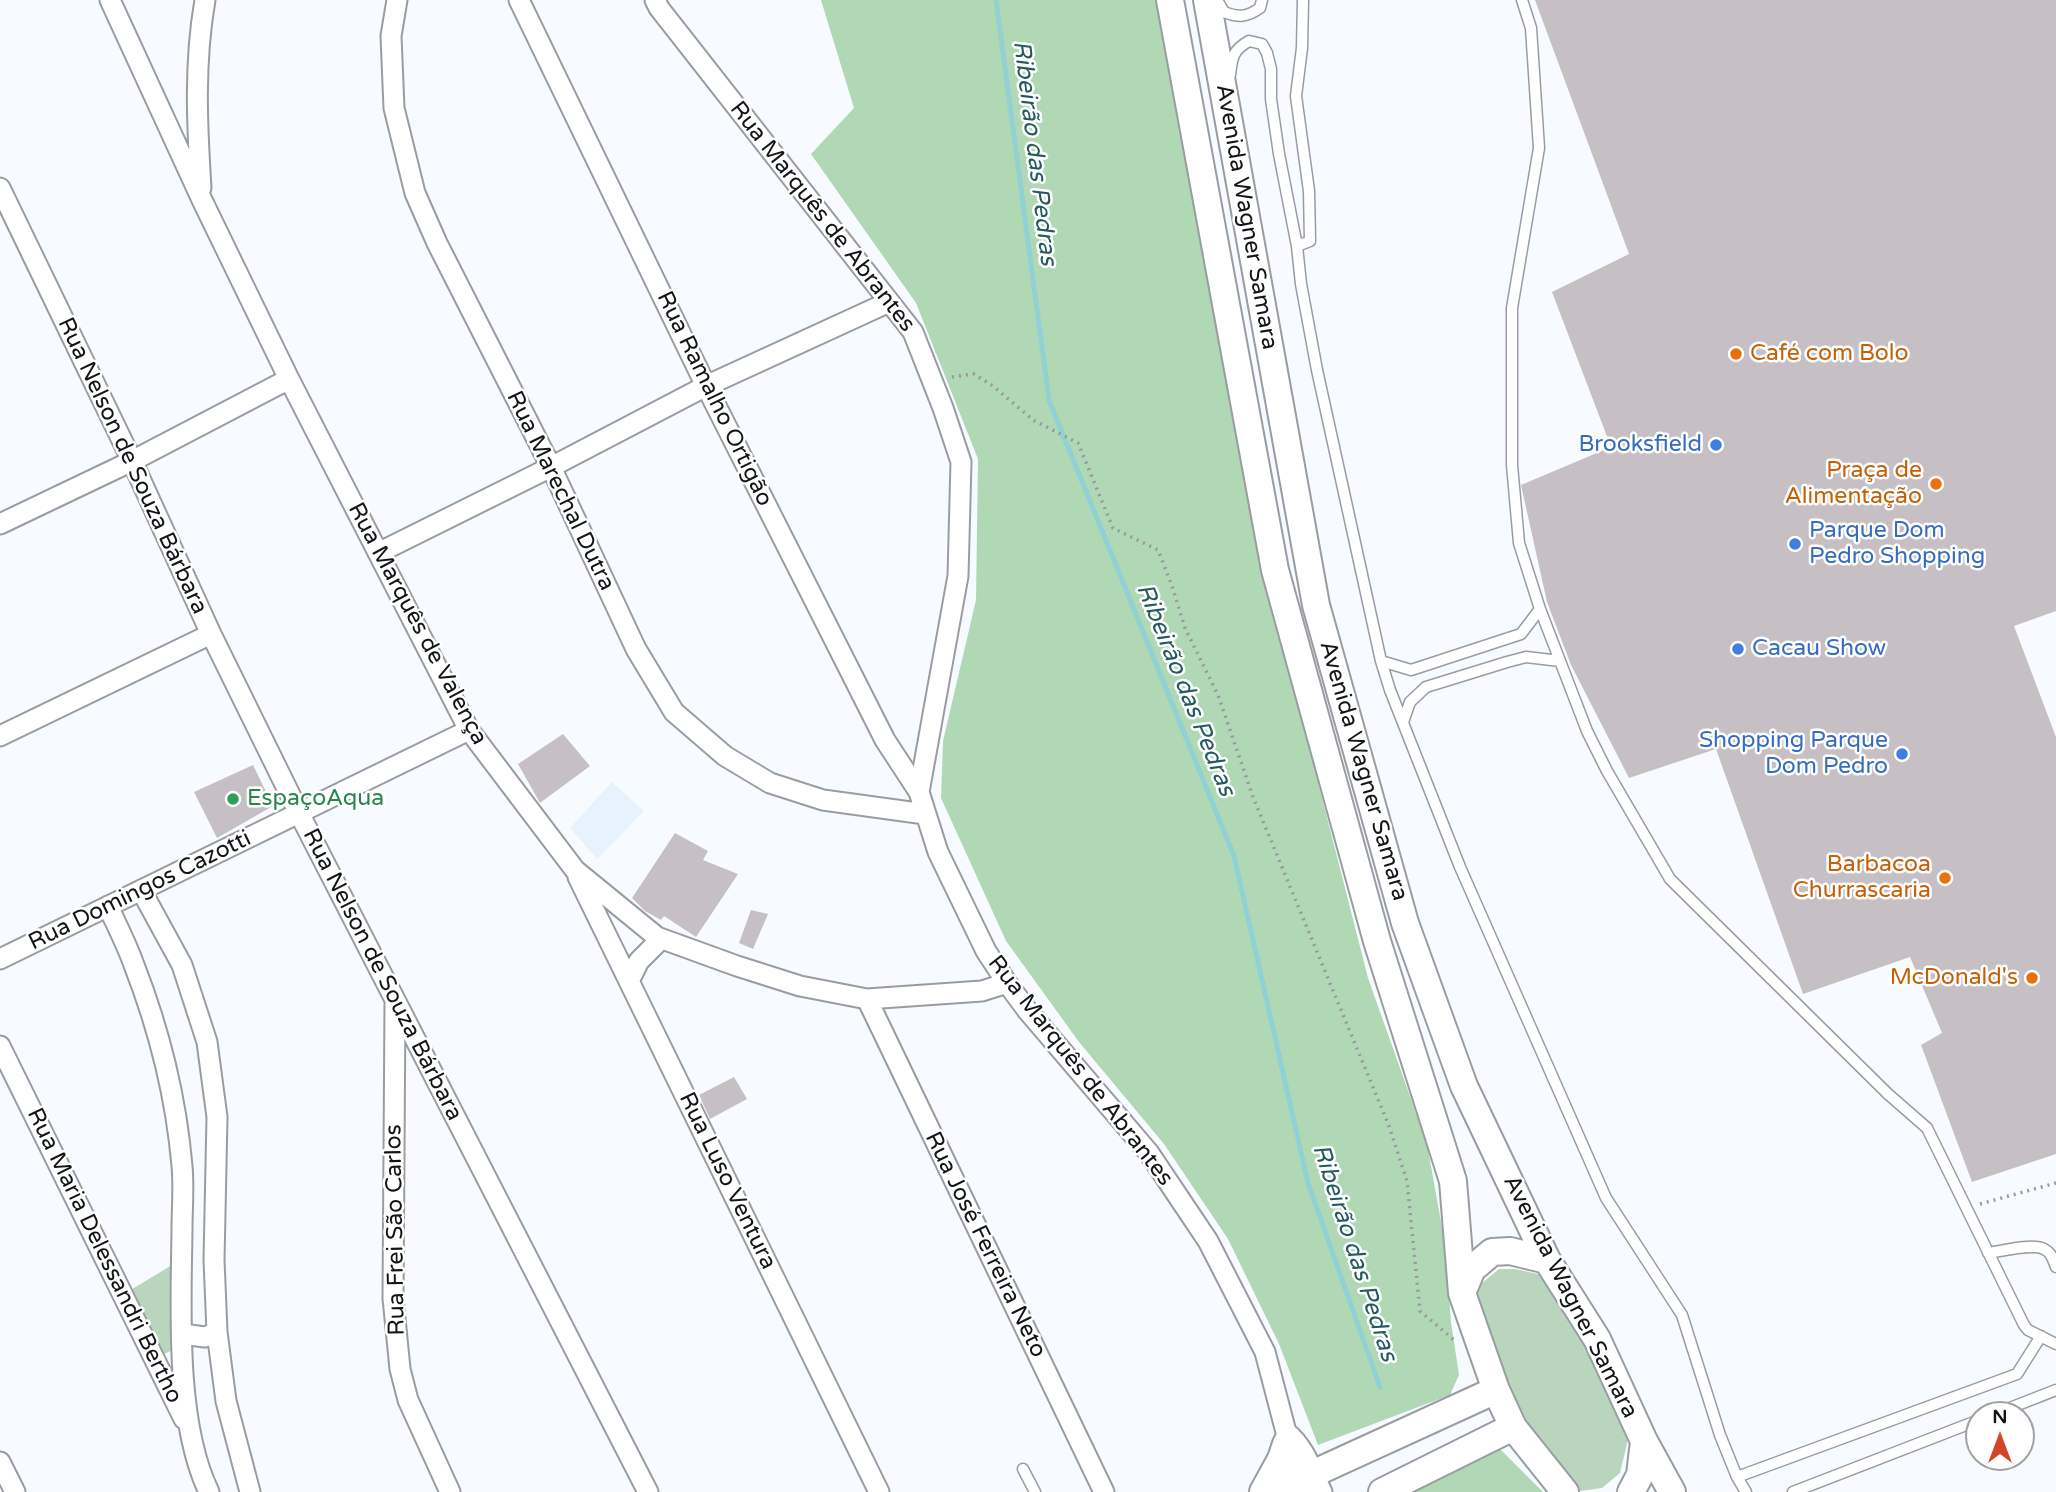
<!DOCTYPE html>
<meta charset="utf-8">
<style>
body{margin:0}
#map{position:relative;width:2056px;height:1492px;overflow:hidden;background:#f7fbff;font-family:"Varela Round",sans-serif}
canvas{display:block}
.north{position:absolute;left:1965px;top:1401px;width:70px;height:70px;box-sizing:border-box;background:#fff;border:2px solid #a1a1a2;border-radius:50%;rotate:0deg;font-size:19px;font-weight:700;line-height:28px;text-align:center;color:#131416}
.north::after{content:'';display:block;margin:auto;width:24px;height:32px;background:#d2472a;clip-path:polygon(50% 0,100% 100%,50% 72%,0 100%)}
</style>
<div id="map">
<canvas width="2056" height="1492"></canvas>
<div class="north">N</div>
</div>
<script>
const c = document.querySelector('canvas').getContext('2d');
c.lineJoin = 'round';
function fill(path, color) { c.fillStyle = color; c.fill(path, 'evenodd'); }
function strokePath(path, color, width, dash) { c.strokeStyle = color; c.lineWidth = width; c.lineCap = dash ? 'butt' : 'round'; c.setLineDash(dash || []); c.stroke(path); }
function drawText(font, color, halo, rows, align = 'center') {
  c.font = font + ' "Varela Round",sans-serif'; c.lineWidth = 5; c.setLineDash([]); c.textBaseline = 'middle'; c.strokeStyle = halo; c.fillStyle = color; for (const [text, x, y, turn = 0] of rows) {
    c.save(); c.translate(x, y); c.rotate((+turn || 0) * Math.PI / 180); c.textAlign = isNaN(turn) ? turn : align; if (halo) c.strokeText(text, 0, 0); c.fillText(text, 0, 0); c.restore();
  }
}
const built = new Path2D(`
 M 612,782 L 644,811 L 597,859 L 570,828 Z`);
const green = new Path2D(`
 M 172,1265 L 175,1349 L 162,1355 L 129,1291 Z
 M 1499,1269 L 1515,1269 L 1547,1276 L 1590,1344 L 1630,1431 L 1620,1473 L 1602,1488 L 1573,1492 L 1526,1420 L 1506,1381 L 1474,1304 L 1482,1283 Z`);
const forest = new Path2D(`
 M 821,0 L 1160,0 L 1262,563 L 1368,978 L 1427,1144 L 1445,1244 L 1451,1322 L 1459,1375 L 1450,1395 L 1318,1445 L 1279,1344 L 1228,1239 L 1164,1144 L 1079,1042 L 1006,941 L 941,798 L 943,741 L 976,600 L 978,459 L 916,303 L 811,154 L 854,108 Z
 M 1499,1448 L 1543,1492 L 1410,1492 Z`);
const stream = new Path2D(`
 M 996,0 L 1049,400 L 1234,856 L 1308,1183 L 1380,1387`);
const building = new Path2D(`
 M 1535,0 L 2056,0 L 2056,611 L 2014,626 L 2056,737 L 2056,1154 L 1972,1182 L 1921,1045 L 1942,1033 L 1910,957 L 1803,994 L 1716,749 L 1629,778 L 1571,665 L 1547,602 L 1521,485 L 1611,447 L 1552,292 L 1629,254 Z
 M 563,734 L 590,766 L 540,803 L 518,764 Z
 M 253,765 L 273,806 L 217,838 L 194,792 Z
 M 675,833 L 708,851 L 703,860 L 738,874 L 696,937 L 664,916 L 661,920 L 645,911 L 632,898 Z
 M 751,910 L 768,914 L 753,949 L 739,943 Z
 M 734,1077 L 747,1099 L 710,1119 L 699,1095 Z`);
const path = new Path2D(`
 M 952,377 L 974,374 L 993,386 L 1033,420 L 1078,443 L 1113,528 L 1158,550 L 1172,586 L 1185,628 L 1218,695 L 1253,797 L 1389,1126 L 1407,1181 L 1420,1311 L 1454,1340
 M 1980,1204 L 2056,1183`);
const lane = new Path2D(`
 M 1217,0 L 1224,12 C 1239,18 1247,17 1260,8 L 1262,0
 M 1230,75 C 1232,57 1233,50 1249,41 L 1262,44 L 1267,53 L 1271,69 L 1271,99 L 1279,154 L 1297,246 L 1301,284 L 1317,370 L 1381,661 L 1390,690 L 1460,867 L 1606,1198 L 1682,1315 L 1720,1435 L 1737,1477 L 1746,1492
 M 1297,246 L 1310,241 L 1309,191 L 1296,96 L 1302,48 L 1303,0
 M 1540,609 L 1587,731 L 1607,771 L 1670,879 L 1888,1094 L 1927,1128 L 2024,1325 L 2028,1330 L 2056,1344
 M 1381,661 L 1411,670 L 1521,634 L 1540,609 L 1519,543 L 1512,465 L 1512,308 L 1539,148 L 1531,28 L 1522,0
 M 1403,722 L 1410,702 L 1426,687 L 1507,662 L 1526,657 L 1560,661
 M 1988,1253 C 2001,1251 2033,1243 2044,1249 C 2052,1253 2053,1260 2056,1267
 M 1992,1415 L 2056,1390
 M 1023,1469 L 1035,1492
 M 1737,1477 L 2017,1374 L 2041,1336
 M 1793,1492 L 1979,1420`);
const street = new Path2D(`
 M 110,0 L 202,200 L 289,379 L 469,730 L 575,870 L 657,937 L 737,966 L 800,986 L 867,999 L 982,991 L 1007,983
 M 397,0 L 391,36 L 394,108 L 415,193 L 437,243 L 551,467 L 636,649 L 674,712 L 725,756 L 770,783 L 823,800 L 925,814
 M 519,0 L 706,386 L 885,740 L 919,792
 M 655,0 L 659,8 L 913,332 L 943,408 L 961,462 L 958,576 L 919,792 L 938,852 L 986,951 L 1007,983 L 1027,1010 L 1149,1153 L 1208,1241 L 1265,1352 L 1286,1432 L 1286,1444 L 1290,1455 L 1305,1492
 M 0,188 L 132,461 L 211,634 L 299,813 L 648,1492
 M 201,188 C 197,125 194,63 205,0
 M 0,524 L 132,461 L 289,379
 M 378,553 L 551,467 L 706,386 L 889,302
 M 0,736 L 211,634
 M 578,877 L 879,1492
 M 141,890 L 182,965 L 207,1042 L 217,1117 L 214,1260 L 217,1332 L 226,1401 L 250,1492
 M 108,906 C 117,926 127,945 134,965 C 159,1029 176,1097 182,1166 C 184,1187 182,1209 182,1230 C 181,1308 175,1422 209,1492
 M 0,959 L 469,730
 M 629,981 L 639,961 L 661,939
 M 867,999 L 1104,1492
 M 395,1003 L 393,1298 L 400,1369 L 408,1400 L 450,1492
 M 0,1046 L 184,1419
 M 182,1334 L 205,1337 L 217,1332
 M 1286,1432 C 1305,1447 1312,1471 1322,1492
 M 0,1462 L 15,1492`);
const secondary = new Path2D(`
 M 1170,0 L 1275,570 L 1377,941 L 1453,1181 L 1462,1293 L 1496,1390 L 1513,1427 L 1565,1492
 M 1207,0 L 1316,605 L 1405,923 L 1464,1086 L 1547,1260 L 1597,1339 L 1644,1441 L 1672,1492
 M 1462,1293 L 1472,1269 L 1492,1252 L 1510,1251 L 1547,1260
 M 1263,1492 L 1281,1459 L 1286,1444
 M 1273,1492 L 1496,1390
 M 1382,1492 L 1513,1427
 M 1631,1492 L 1640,1475 L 1644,1441`);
const markers = [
 [1736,354,7,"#e8710a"],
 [1716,445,7,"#3f7fe0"],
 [1936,484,7,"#e8710a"],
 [1795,544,7,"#3f7fe0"],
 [1738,649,7,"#3f7fe0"],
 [1902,754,7,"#3f7fe0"],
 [233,799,7,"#2e9e5b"],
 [1945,878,7,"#e8710a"],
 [2032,978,7,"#e8710a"]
];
const streetNames = [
 ["Rua Marquês de Abrantes",822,217,52],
 ["Avenida Wagner Samara",1246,217,80],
 ["Rua Ramalho Ortigão",714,399,64],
 ["Rua Nelson de Souza Bárbara",132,466,65],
 ["Rua Marechal Dutra",560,491,64],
 ["Rua Marquês de Valença",417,624,62],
 ["Avenida Wagner Samara",1363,771,74],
 ["Rua Domingos Cazotti",140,891,-26],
 ["Rua Nelson de Souza Bárbara",382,975,63],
 ["Rua Marquês de Abrantes",1080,1071,52],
 ["Rua Luso Ventura",727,1181,64],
 ["Rua Frei São Carlos",396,1230,-91],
 ["Rua José Ferreira Neto",985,1245,64],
 ["Rua Maria Delessandri Bertho",104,1256,64],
 ["Avenida Wagner Samara",1570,1297,63]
];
const foodNames = [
 ["Café com Bolo",1750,354,"left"],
 ["Praça de",1922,471],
 ["Alimentação",1922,497],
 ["Barbacoa",1931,865],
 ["Churrascaria",1931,891],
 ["McDonald's",2018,978]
];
const shopNames = [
 ["Brooksfield",1702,445],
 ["Parque Dom",1809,531,"left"],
 ["Pedro Shopping",1809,557,"left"],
 ["Cacau Show",1752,649,"left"],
 ["Shopping Parque",1888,741],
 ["Dom Pedro",1888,767]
];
const leisureNames = [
 ["EspaçoAqua",247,799]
];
const waterNames = [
 ["Ribeirão das Pedras",1034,153,83],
 ["Ribeirão das Pedras",1185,690,68],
 ["Ribeirão das Pedras",1354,1253,72]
];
fill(built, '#e7f2fc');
fill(green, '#bad5bd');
fill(forest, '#b0d8b5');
strokePath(stream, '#91d1d3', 5);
fill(building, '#c6c0c4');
strokePath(lane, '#999da2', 13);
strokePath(street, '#999da2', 23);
strokePath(secondary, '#999da2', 30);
strokePath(path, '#979a9d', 3.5, [2, 5]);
strokePath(lane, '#fff', 10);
strokePath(street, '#fff', 19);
strokePath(secondary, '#fff', 26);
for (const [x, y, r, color] of markers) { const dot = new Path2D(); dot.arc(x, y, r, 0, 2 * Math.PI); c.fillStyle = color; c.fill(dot); strokePath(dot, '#fff', 2.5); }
drawText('23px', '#131416', '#fff', streetNames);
drawText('23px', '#c56008', '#fff', foodNames, 'right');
drawText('23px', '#366cbe', '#fff', shopNames, 'right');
drawText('23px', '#27864d', '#fff', leisureNames, 'left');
drawText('italic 24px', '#245a5d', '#fff', waterNames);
</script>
